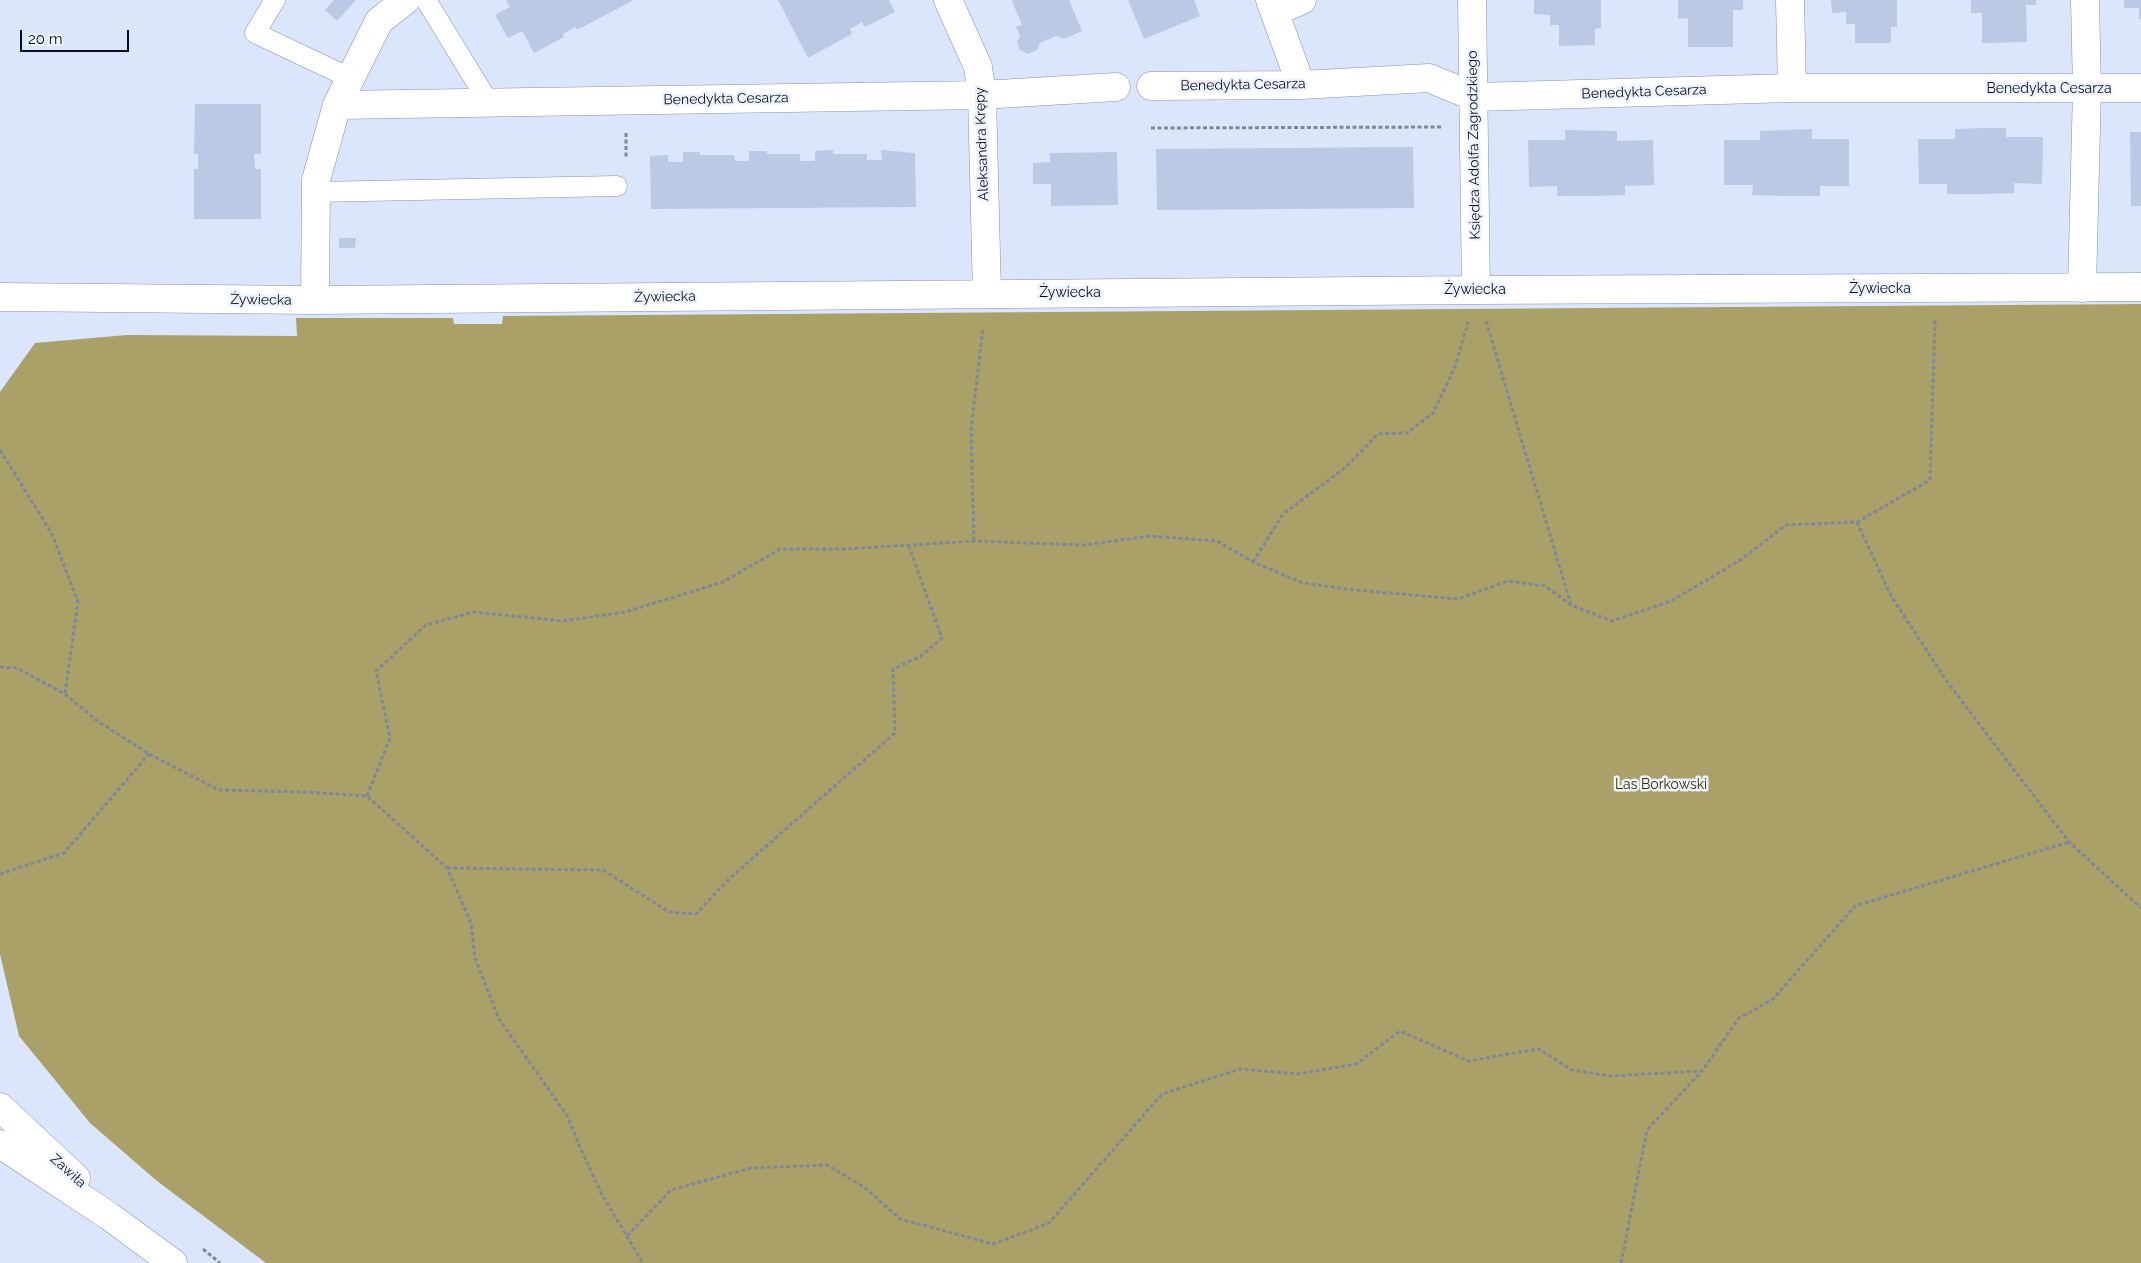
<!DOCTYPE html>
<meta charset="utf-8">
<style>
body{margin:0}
#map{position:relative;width:2141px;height:1263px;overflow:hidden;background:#dbe6fd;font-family:Raleway,sans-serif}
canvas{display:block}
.scale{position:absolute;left:20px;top:30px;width:109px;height:22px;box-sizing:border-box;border:2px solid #0b0f19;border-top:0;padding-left:6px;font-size:15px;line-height:18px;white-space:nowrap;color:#0b0f19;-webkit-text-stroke:4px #edf3ff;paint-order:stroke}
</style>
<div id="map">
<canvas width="2141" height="1263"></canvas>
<div class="scale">20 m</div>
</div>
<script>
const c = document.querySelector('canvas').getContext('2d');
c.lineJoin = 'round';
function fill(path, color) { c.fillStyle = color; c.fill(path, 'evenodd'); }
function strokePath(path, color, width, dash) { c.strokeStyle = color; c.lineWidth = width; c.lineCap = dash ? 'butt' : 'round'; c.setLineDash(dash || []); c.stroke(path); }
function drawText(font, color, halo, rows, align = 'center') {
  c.font = font + ' Raleway,sans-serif'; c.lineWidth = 5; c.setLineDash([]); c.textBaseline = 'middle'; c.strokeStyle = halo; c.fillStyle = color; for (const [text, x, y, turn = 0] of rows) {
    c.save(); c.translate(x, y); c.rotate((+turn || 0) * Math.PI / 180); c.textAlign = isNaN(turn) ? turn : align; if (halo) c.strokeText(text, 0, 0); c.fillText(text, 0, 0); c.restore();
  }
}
const forest = new Path2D(`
 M 2141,304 L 2141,1263 L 266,1263 L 157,1181 L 90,1123 L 19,1036 L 0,954 L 0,392 L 35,343 L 127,335 L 297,336 L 296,318 L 453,318 L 454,324 L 502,324 L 503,316 Z`);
const building = new Path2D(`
 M 334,0 L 356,0 L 337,21 L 325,10 Z
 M 506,0 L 634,0 L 577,30 L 575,27 L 563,34 L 564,37 L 534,53 L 522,31 L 508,38 L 495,15 L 510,7 Z
 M 778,0 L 889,0 L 895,12 L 865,27 L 862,22 L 850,29 L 852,34 L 808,58 Z
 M 1014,0 L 1069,0 L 1082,31 L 1064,39 L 1056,36 L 1040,43 L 1037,50 L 1028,54 L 1020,50 L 1017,42 L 1020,36 L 1016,27 L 1022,25 L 1012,1 Z
 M 1128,0 L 1194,0 L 1200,16 L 1144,39 Z
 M 1534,0 L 1601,0 L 1601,28 L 1595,29 L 1595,45 L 1559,46 L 1559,25 L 1550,25 L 1550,15 L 1534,14 Z
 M 1678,0 L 1743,0 L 1743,10 L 1733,10 L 1733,47 L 1688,47 L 1688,18 L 1678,19 Z
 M 1831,0 L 1897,0 L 1897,27 L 1891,27 L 1891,43 L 1855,43 L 1855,24 L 1846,24 L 1846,12 L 1832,13 Z
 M 1971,0 L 2036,0 L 2036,5 L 2026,5 L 2027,42 L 1982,43 L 1982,13 L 1971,13 Z
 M 2124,0 L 2141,0 L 2141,19 L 2139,19 L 2139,8 L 2124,8 Z
 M 195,104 L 261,104 L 261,154 L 254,154 L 255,169 L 261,169 L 261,219 L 194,219 L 194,169 L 198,169 L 198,154 L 194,154 Z
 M 1980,128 L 2006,128 L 2006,137 L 2043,137 L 2042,184 L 2014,183 L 2014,193 L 1981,194 L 1947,194 L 1947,184 L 1919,184 L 1918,139 L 1955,139 L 1955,129 Z
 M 1812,129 L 1812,139 L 1849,139 L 1849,186 L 1820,186 L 1820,196 L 1786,196 L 1752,195 L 1753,185 L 1724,185 L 1724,140 L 1760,140 L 1760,131 Z
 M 1565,130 L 1617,131 L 1617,141 L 1653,140 L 1654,185 L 1625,186 L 1625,195 L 1592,196 L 1557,196 L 1557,186 L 1529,187 L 1528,140 L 1565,140 Z
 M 2130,132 L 2141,132 L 2141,206 L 2131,206 Z
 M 1413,147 L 1414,208 L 1157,210 L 1156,149 Z
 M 833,150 L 833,154 L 867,154 L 867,160 L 882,160 L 881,150 L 915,153 L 916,207 L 651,209 L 650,156 L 668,155 L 668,162 L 683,162 L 683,152 L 700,152 L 700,155 L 734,155 L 735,161 L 749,161 L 749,151 L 767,151 L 767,154 L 800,154 L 800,161 L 815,161 L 815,151 Z
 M 1117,152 L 1118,205 L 1051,206 L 1051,184 L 1033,184 L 1033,163 L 1050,162 L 1050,153 Z
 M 339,238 L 356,238 L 355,248 L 339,248 Z`);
const path = new Path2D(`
 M 1151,128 L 1441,127
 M 626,133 L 626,159
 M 1486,321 L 1571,605
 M 0,450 L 52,534 L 78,602 L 65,694
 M 1857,522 L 1891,596 L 1948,683 L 2069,842 L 2141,908
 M 974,541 L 971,431 L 983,327
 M 1253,562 L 1283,514 L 1346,467 L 1378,434 L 1407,433 L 1433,413 L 1455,367 L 1468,322
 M 0,667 L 17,668 L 65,694 L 96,720 L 149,754 L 219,790 L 306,792 L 367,796 L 447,868 L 471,923 L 475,958 L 499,1019 L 568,1117 L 579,1145 L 601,1193 L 643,1263
 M 367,796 L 390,738 L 376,671 L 426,625 L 474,612 L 563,621 L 625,612 L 723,582 L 780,549 L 846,549 L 974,541 L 1084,545 L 1150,536 L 1217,541 L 1253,562 L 1303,583 L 1355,590 L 1458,599 L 1508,581 L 1545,586 L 1571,605 L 1612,621 L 1671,601 L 1739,561 L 1786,525 L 1857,522 L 1930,480 L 1935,320
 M 447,868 L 603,870 L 669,912 L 696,914 L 730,878 L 895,733 L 893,669 L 921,656 L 942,638 L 909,546
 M 0,874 L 64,853 L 149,754
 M 627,1236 L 671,1190 L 751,1168 L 827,1165 L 864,1187 L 900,1219 L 993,1244 L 1049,1223 L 1162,1094 L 1240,1069 L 1298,1074 L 1356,1064 L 1400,1031 L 1468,1061 L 1539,1049 L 1572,1070 L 1610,1076 L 1702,1071 L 1738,1019 L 1773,999 L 1855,906 L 2069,842
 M 203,1249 L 220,1263
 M 1621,1263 L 1647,1130 L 1702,1071`);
const lane = new Path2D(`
 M 275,0 L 255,33 L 350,78
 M 426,0 L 489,103
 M 316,192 L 617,186`);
const street = new Path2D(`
 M 948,0 L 978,67 L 982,95 L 987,294
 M 1270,0 L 1301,85
 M 1472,0 L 1476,290
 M 1790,0 L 1792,88
 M 1275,12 L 1302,0
 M 1151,86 L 1301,85 L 1429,78 L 1475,97 L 1792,88 L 2141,88
 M 337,105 L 982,95 L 1116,87
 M 2082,288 L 2087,90 L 2085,0
 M 0,297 L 315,300 L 1476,290 L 2141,287
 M 315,300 L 316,180 L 337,105 L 379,21 L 406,0`);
const secondary = new Path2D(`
 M 0,1107 L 76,1178
 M 0,1144 L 109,1216 L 173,1263`);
const streetNames = [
 ["Benedykta Cesarza",1243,85,-1],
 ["Benedykta Cesarza",2049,89],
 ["Benedykta Cesarza",1644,92,-2],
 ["Benedykta Cesarza",726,99,-1],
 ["Aleksandra Krępy",982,144,-92],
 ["Księdza Adolfa Zagrodzkiego",1474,145,-91],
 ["Żywiecka",1880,289],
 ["Żywiecka",1475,290],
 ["Żywiecka",1070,293],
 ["Żywiecka",665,297,-1],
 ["Żywiecka",261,300,1],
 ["Zawiła",68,1171,42]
];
const parkNames = [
 ["Las Borkowski",1661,785]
];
fill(forest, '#aaa169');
fill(building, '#bbc9e5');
strokePath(lane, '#8490ab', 21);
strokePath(street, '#8490ab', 29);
strokePath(secondary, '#8490ab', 29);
strokePath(path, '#808799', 3, [4, 2.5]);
strokePath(lane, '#fff', 20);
strokePath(street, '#fff', 28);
strokePath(secondary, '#fff', 28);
drawText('14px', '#0b0f19', '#edf3ff', streetNames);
drawText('14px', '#373001', '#edf3ff', parkNames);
</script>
